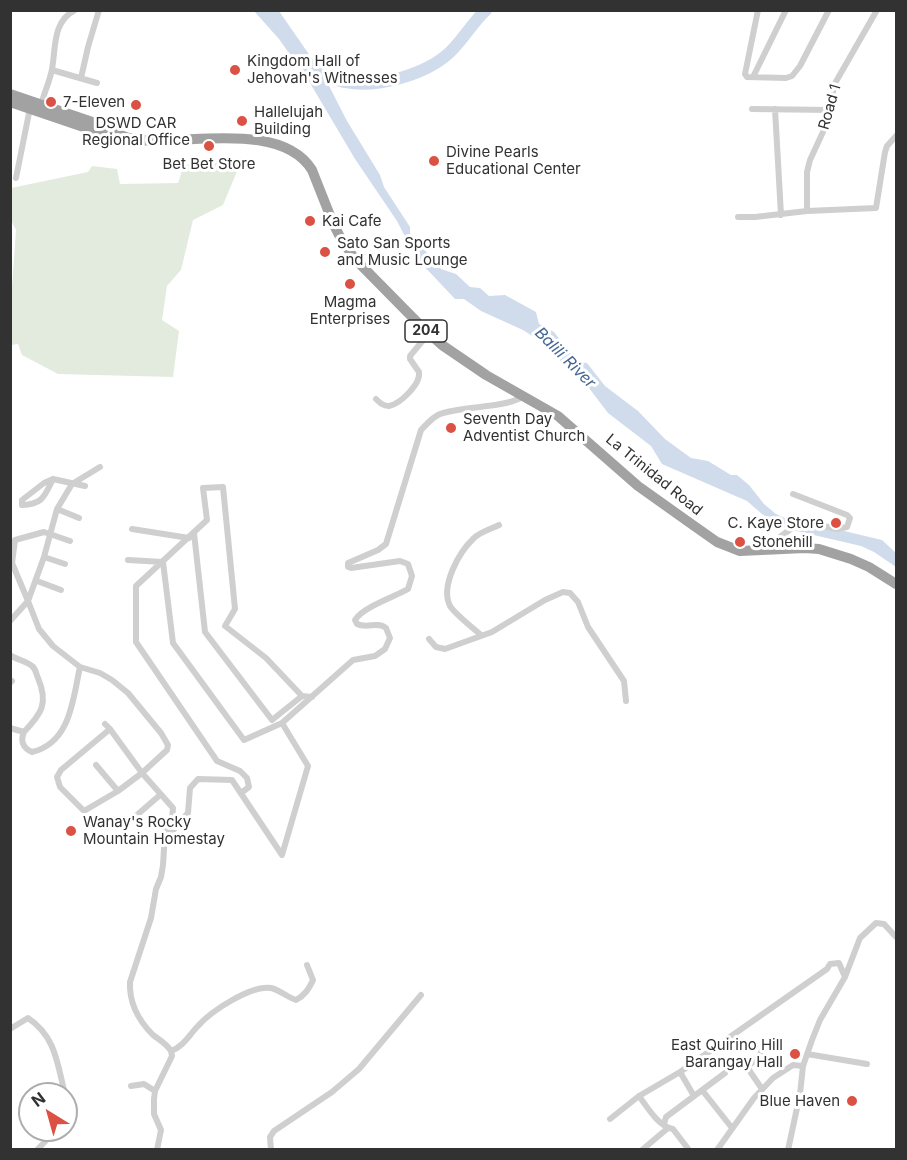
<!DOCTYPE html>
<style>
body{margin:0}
#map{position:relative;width:907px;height:1160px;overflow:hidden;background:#fff;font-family:Inter,sans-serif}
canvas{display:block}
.frame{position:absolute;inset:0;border:12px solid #323232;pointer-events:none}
.north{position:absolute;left:18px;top:1082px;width:60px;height:60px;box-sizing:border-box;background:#fff;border:2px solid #adadad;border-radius:50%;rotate:323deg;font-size:16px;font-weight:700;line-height:24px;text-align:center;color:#323232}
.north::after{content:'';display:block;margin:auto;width:21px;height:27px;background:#db5143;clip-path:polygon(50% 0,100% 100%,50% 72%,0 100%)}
</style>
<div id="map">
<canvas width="907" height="1160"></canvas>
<div class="frame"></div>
<div class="north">N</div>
</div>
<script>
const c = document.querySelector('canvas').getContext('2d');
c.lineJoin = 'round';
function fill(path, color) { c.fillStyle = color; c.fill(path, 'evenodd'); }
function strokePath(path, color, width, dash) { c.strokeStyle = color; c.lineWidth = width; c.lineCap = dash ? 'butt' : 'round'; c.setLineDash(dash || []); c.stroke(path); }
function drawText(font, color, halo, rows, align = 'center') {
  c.font = font + ' Inter,sans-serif'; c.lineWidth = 6; c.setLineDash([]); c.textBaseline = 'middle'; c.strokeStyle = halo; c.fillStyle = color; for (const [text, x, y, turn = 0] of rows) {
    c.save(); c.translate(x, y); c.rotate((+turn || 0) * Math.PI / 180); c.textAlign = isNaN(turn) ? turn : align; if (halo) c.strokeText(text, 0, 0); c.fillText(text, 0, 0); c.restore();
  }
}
const green = new Path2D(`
 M 243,157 L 223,205 L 193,220 L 181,270 L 167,286 L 162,320 L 179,331 L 173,377 L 58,374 L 22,355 L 18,344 L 11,345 L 11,302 L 16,230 L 11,220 L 11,188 L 88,172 L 92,166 L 117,169 L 120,184 L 178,183 L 184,165 Z`);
const water = new Path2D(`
 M 254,11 L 279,11 L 324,76 L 347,121 L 380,175 L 384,187 L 410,227 L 410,233 L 441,269 L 456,274 L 470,287 L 480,288 L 489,296 L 505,295 L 536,312 L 539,324 L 554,332 L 577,362 L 587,363 L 605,386 L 638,411 L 665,439 L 691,458 L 708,461 L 731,475 L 737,475 L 749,485 L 764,504 L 776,514 L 809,529 L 840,530 L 882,540 L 896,553 L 896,567 L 874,552 L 861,546 L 788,529 L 762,514 L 747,501 L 662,464 L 651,446 L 608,413 L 589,388 L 569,372 L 549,347 L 523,330 L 481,311 L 464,299 L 455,299 L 421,263 L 411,248 L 397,221 L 355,159 L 310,83 L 279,39 Z`);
const river = new Path2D(`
 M 310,69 C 322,74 333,80 345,82 C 377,89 426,74 449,53 C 463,40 472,23 486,10`);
const minor = new Path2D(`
 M 758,10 L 745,74 L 747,77 L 786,78 L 792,76 L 800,66 L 829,10
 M 52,70 L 97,83
 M 753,77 L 786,10
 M 81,78 L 88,47 L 99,10
 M 41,105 C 44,93 50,81 52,69 C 56,48 52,22 75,10
 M 752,109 L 831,110
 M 775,109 L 781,215
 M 16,178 L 30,108
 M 807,211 L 807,172 L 810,160 L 829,119 L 834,85 L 877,10
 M 738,217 L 755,217 L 807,211 L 876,208 L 885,152 L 887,146 L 896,136
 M 376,399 C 380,403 383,406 389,406 C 400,404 421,384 419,372 L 410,359 L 410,356 L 429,333
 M 100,467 L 72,484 L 57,509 L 44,557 L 28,601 L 39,629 L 53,646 L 80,667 L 100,673 L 112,680 L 128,693 L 161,733 L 168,745 L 167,750 L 142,773 L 173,808 L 172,819 L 165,833 L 163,865 L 161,877 L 156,889 L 151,918 L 130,982 C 129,1003 139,1021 153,1035 C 160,1040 167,1044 171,1051 L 172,1056 L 155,1091 L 154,1099 L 154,1114 L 161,1130 L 157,1150
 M 53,479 C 44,497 43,504 22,505 L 22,500 L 44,483 L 53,479 L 85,486
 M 57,509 L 79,518
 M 132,529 L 189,538
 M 194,533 L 205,632 L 272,720 L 302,696
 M 768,549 L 771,544 L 801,521 L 837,529 L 847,527 L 850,518 L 847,515 L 793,494
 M 44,557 L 65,564
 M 128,560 L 163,562 L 173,643 L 244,740 L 282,723
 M 37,581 L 61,590
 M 10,621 L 28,601 L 12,563 L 15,540 L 44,532 L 70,541
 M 481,635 C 474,629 454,613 450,606 C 440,586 459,552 474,538 C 480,532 491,529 499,525
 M 429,639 L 436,647 L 445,649 L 492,632 L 545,600 L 563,592 L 570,593 L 578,602 L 588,627 L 624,681 L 626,701
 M 10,655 C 17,660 26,661 32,666 C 36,669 36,674 38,678 C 49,704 41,714 24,732 L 10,728
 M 10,683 L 12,681
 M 105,724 L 110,729 L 142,773 L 118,791 L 84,811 L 60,787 L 57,777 L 61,770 L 110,729
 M 24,732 C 20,741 23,748 32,752 C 71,743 73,698 80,667
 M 96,765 L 118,791
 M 241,793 L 249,787 L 247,778 L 240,771 L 217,761 L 136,642 L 136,586 L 207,520 L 203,488 L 223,487 L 235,609 L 225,626 L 266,658 L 302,696 L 312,697
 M 130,821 L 160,795
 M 164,841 L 188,813 L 190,788 L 198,779 L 232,780 L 282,855 L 308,766 L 282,723 L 353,660 L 375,656 L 385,649 L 390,638 L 386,628 C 378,621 367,629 357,624 L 355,620 C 363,607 394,597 408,589 L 412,576 L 408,564 L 400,561 L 351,568 L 348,567 L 348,563 L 378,550 L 386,544 L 421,430 C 427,424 434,415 443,413 C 470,405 498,409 523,397
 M 10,1029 L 28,1018 C 56,1037 57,1063 65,1094
 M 171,1051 C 184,1046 189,1035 198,1026 C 211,1011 251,985 271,988 C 280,990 287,997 296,1000 C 305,995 309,989 313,980 L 307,965
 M 807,1054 L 867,1064
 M 680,1072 L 694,1096
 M 131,1086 L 144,1084 L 155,1091
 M 762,1089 L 747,1067 L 757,1059 L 766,1044
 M 702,1090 L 732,1128
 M 639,1096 C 648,1108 658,1126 673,1129 L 689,1150
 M 66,1097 L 71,1116 L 66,1120
 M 610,1119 L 639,1096 L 680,1072 L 827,969 L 830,964 L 839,963 L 845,977
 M 664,1124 L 666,1117 L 725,1073
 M 37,1150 L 56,1130
 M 271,1150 L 270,1137 L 274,1131 L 332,1092 L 359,1069 L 421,995
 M 642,1150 L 668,1128
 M 717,1150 L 754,1098 L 773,1078 L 793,1065 L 803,1066
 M 788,1150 L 800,1094 L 803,1066 L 812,1040 L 820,1020 L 845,977 L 860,938 L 876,923 L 884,924 L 896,937`);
const trunk = new Path2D(`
 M 10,94 L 110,128 C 127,143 149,141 171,140 C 213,139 286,128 312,170 L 333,223 L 341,239 L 355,259 L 420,325 L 442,345 L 486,375 L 558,416 L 638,486 L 690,523 L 717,542 L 740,551 L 805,548 L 819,549 L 851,559 L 869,567 L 896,584
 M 10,102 L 107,135 L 117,134`);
const markers = [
 [235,70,6,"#db5143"],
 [51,102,6,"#db5143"],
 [136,105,6,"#db5143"],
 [242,121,6,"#db5143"],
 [209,146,6,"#db5143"],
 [434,161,6,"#db5143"],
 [310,221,6,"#db5143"],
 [325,252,6,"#db5143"],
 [350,284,6,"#db5143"],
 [451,428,6,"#db5143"],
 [836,523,6,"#db5143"],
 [740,542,6,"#db5143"],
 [71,831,6,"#db5143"],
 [795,1054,6,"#db5143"],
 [852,1101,6,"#db5143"]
];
const shields = [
 [426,331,42]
];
const shieldNames = [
 ["204",426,331]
];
const poiNames = [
 ["Kingdom Hall of",247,61],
 ["Jehovah's Witnesses",247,78],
 ["7-Eleven",63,102],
 ["Hallelujah",254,112],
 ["Building",254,129],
 ["DSWD CAR",136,123,"center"],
 ["Regional Office",136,140,"center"],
 ["Divine Pearls",446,152],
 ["Educational Center",446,169],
 ["Bet Bet Store",209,164,"center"],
 ["Kai Cafe",322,221],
 ["Sato San Sports",337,243],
 ["and Music Lounge",337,260],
 ["Magma",350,302,"center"],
 ["Enterprises",350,319,"center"],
 ["Seventh Day",463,419],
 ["Adventist Church",463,436],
 ["C. Kaye Store",824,523,"right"],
 ["Stonehill",752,542],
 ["Wanay's Rocky",83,822],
 ["Mountain Homestay",83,839],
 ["East Quirino Hill",783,1045,"right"],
 ["Barangay Hall",783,1062,"right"],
 ["Blue Haven",840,1101,"right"]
];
const streetNames = [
 ["Road 1",830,107,-74],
 ["La Trinidad Road",654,475,39]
];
const waterNames = [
 ["Balili River",565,358,45]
];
fill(green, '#e3ebdf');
fill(water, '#d0dcec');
strokePath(river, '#d0dcec', 12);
strokePath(minor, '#cfcfcf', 6);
strokePath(trunk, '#a2a2a2', 10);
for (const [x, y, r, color] of markers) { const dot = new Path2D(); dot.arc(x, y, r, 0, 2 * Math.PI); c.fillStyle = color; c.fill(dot); strokePath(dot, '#fff', 2); }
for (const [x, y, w] of shields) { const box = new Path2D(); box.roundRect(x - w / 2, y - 11, w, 22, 4.5); c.fillStyle = '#fff'; c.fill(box); strokePath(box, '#323232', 1.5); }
drawText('bold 14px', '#323232', null, shieldNames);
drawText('15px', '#323232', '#fff', poiNames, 'left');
drawText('15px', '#323232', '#fff', streetNames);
drawText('italic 16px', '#446691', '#fff', waterNames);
</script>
